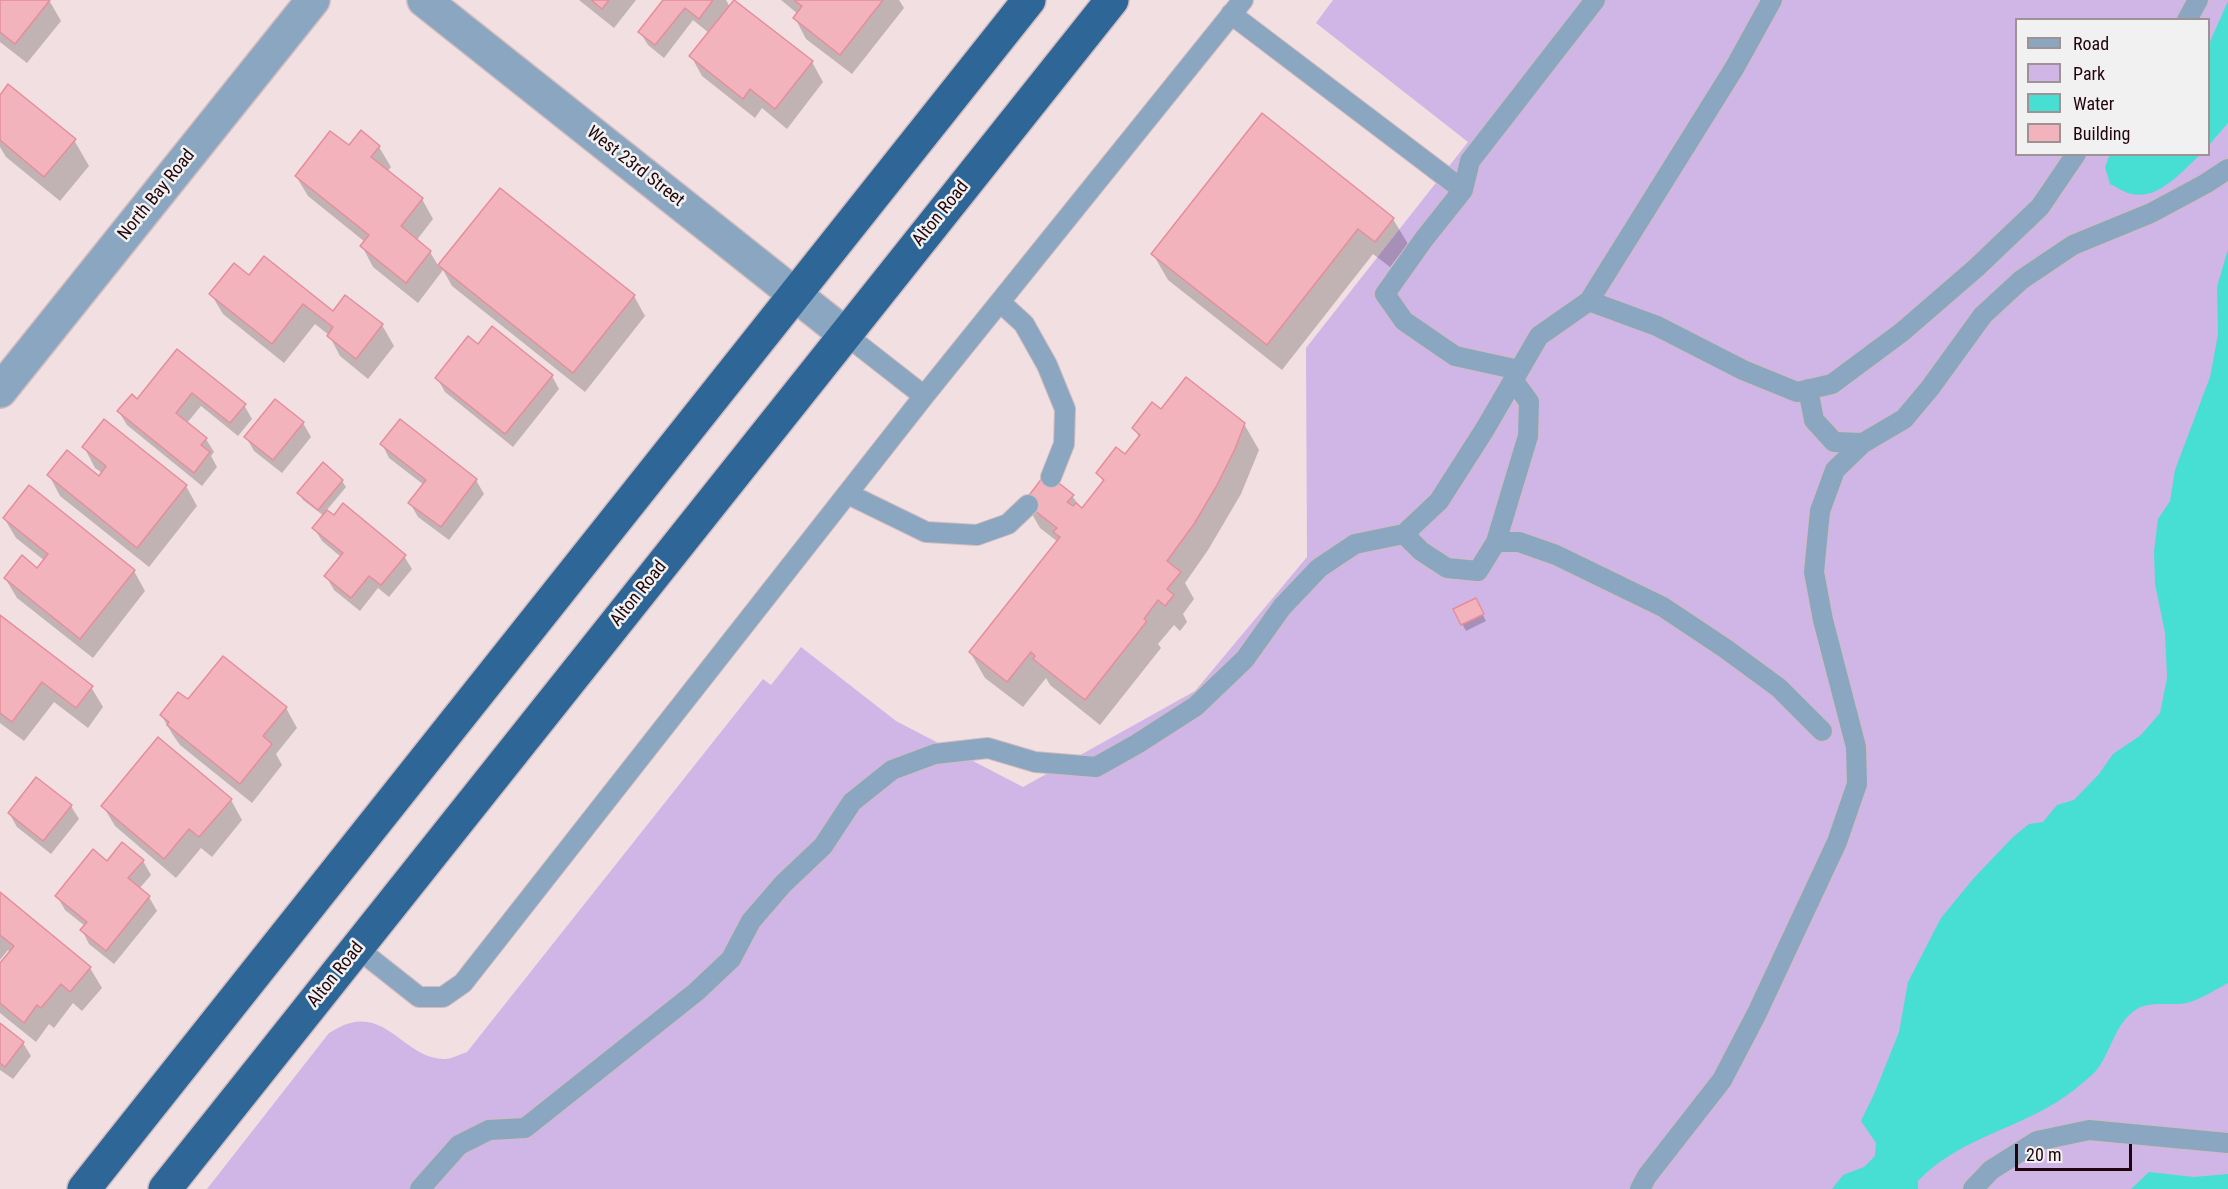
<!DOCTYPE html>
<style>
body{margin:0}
#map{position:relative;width:2228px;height:1189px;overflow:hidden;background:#f2dfe1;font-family:"Roboto Condensed",sans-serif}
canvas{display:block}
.legend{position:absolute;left:2015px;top:18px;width:195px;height:138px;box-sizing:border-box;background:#f1f1f1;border:2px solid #9e9295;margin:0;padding:8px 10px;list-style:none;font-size:18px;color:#22040b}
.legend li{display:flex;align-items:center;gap:12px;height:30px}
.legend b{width:30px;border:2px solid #9e9295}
.scale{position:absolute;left:2015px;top:1144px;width:117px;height:27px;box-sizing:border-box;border:3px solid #22040b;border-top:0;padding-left:8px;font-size:18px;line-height:21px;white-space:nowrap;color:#22040b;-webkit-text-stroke:4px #f1f1f1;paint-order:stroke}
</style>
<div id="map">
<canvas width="2228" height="1189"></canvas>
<ul class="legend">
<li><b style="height:8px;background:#8ba6c0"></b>Road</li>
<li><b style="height:16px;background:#d0b5e7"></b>Park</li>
<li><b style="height:16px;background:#47ded4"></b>Water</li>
<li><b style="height:16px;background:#f3b3bd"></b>Building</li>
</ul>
<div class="scale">20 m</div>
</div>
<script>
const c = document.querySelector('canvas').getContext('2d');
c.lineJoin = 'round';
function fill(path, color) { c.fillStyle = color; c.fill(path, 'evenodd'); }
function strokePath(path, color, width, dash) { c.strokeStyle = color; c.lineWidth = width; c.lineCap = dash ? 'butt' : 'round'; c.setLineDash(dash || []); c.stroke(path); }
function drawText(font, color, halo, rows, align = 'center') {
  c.font = font + ' "Roboto Condensed",sans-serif'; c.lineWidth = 5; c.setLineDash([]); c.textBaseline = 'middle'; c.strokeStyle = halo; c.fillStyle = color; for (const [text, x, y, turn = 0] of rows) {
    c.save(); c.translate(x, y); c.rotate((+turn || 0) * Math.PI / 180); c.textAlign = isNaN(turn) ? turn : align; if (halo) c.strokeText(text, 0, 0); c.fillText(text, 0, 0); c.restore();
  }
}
const green = new Path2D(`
 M 1333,0 L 2228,0 L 2228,1189 L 207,1189 L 329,1033 C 336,1029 344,1024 351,1023 C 389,1013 408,1060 445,1059 C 452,1059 460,1054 467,1052 L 763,679 L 771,685 L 801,647 L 896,721 L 1023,787 L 1195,691 L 1307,557 L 1306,348 L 1468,142 L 1316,23 ZM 2016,20 L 2208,20 L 2208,154 L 2016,154 Z`);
const water = new Path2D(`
 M 2228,1 L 2228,123 L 2209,145 L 2209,44 Z
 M 2110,154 L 2200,154 L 2200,155 C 2182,171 2159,200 2132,194 C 2125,193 2117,187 2110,184 L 2105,167 Z
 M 2228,249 L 2228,983 C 2215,990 2201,999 2187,1003 C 2172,1006 2151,1001 2137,1009 C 2114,1023 2112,1052 2095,1072 C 2089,1078 2081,1084 2074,1090 C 2026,1128 1960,1136 1918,1181 L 1918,1189 L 1832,1189 L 1843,1175 L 1864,1167 L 1875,1156 L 1876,1143 L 1861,1121 L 1875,1092 L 1899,1032 L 1908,982 L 1941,918 L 1973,879 L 2013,837 L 2029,824 L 2043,822 L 2057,805 L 2074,800 L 2099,774 L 2113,754 L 2141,735 L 2160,713 L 2167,678 L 2165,633 L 2155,584 L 2154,551 L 2158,519 L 2170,501 L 2175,470 L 2210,377 L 2218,334 L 2217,287 Z
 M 2149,1172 L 2194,1177 L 2228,1174 L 2228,1189 L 2131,1189 Z`);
const shadow = new Path2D(`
 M 0,0 L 49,0 L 61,21 L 27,63 L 0,42 Z
 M 579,0 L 636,0 L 614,28 Z
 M 665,0 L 726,0 L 730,7 L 812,62 L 823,82 L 787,129 L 762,108 L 755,118 L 702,76 L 691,56 L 709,33 L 693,20 L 664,58 L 648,45 L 640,32 Z
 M 781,0 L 899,0 L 904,8 L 852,74 L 806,39 L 795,18 L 798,14 Z
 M 0,94 L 74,140 L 89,166 L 60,201 L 6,157 L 0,147 Z
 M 349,147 L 379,147 L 391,167 L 387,172 L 422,199 L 433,219 L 416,241 L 430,252 L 439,267 L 500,190 L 634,296 L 645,316 L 585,392 L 452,286 L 443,270 L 418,303 L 373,267 L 362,246 L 365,242 L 308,196 L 296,176 Z
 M 1393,219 L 1408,244 L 1390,267 L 1373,254 L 1282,370 L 1168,280 L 1153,254 Z
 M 250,277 L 333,313 L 346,297 L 382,325 L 394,346 L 368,379 L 340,356 L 329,335 L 315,324 L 284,363 L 223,314 L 211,294 Z
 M 478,346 L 552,376 L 559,389 L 513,447 L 445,392 L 437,378 Z
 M 177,351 L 244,405 L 252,419 L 238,436 L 201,406 L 187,423 L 206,439 L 214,452 L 211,456 L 217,467 L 202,486 L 127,425 L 119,412 L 138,401 Z
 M 275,401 L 303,423 L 311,437 L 282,473 L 254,451 L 246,437 Z
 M 1161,411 L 1244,424 L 1259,450 L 1241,494 L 1208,550 L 1185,583 L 1194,599 L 1183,614 L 1187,622 L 1180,631 L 1174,625 L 1158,644 L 1161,648 L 1100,725 L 1050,685 L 1046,678 L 1023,707 L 985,678 L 970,652 L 1058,542 L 1040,528 L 1025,502 L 1072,496 L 1083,510 L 1104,483 L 1098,473 L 1126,456 L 1140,439 L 1134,428 Z
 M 382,444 L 476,480 L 484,494 L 449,540 L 418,517 L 410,503 L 424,485 L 389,458 Z
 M 84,447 L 186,486 L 197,506 L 149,567 L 60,496 L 49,475 L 99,478 L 102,473 L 95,468 Z
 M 342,481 L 346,487 L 326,511 L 404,556 L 412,569 L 389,597 L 378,588 L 360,611 L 334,590 L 326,576 L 341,557 L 322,541 L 314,528 L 324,516 L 303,500 L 299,493 Z
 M 4,518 L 134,571 L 145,591 L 93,658 L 17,598 L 5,578 L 38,570 L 45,561 L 16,538 Z
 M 1475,600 L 1486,621 L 1466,631 L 1455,610 Z
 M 0,617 L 91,687 L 103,707 L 88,728 L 54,702 L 24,741 L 0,723 Z
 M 188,701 L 286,708 L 297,728 L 276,754 L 282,765 L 252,803 L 180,745 L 173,735 L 161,715 Z
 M 231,800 L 242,820 L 212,857 L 201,848 L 176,878 L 115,826 L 103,806 Z
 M 71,806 L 79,819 L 51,854 L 17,827 L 9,813 Z
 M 143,861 L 151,875 L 139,889 L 149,897 L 157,911 L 114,964 L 89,944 L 82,930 L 85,926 L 65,910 L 57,896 Z
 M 0,894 L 90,968 L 102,988 L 82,1011 L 73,1003 L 54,1028 L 49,1024 L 36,1042 L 0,1013 L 0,966 L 10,952 L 8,950 L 0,960 Z
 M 0,1025 L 23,1043 L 31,1056 L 13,1079 L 0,1070 Z`);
const building = new Path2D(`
 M 0,0 L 50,0 L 15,44 L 0,32 Z
 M 591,0 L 609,0 L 602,9 Z
 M 663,0 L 713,0 L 699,19 L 685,8 L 655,45 L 638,32 Z
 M 734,0 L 813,61 L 775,109 L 750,89 L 743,99 L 689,56 Z
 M 794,0 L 883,0 L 840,55 L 793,18 L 802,6 Z
 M 8,84 L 76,139 L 44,177 L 0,140 L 0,95 Z
 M 1262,113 L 1394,218 L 1375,242 L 1358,229 L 1267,345 L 1151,254 Z
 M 361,130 L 380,146 L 371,157 L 423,198 L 401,226 L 431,251 L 406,283 L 360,246 L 369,235 L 295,176 L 330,131 L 349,145 Z
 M 500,188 L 635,295 L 573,373 L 438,265 Z
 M 264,256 L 333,311 L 345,295 L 383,324 L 356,359 L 327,336 L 333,327 L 303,304 L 272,344 L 209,294 L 234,263 L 249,275 Z
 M 492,326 L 553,375 L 505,434 L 435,378 L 468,336 L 478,344 Z
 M 177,349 L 246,404 L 230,423 L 192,393 L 176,413 L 207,438 L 201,445 L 210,452 L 194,473 L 117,411 L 132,394 L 137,399 Z
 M 1186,377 L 1245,423 L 1235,449 L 1216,487 L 1194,524 L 1167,561 L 1181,572 L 1167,589 L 1174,595 L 1165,606 L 1158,600 L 1144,619 L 1147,621 L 1085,700 L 1033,659 L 1035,656 L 1031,652 L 1007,682 L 969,652 L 1060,537 L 1053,532 L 1057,528 L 1024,502 L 1046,473 L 1074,495 L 1067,502 L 1073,506 L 1076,503 L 1082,508 L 1104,480 L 1096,473 L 1116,447 L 1125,454 L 1140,435 L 1132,428 L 1152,402 L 1161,409 Z
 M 275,399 L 304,422 L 273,460 L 244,437 Z
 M 104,419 L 187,485 L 137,548 L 47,475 L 67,450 L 99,476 L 106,466 L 82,447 Z
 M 400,419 L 477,479 L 441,527 L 408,503 L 426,480 L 380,444 Z
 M 323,462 L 343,480 L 318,510 L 297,493 Z
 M 29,485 L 135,570 L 80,639 L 4,578 L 22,555 L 37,568 L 48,554 L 3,518 Z
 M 343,503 L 406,555 L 381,585 L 369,576 L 351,598 L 324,576 L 343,553 L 312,528 L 327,510 L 334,515 Z
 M 1476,598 L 1484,614 L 1461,625 L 1453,609 Z
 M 0,615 L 93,686 L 76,708 L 42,682 L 12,722 L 0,713 Z
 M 223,656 L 287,707 L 263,736 L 272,744 L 240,784 L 167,725 L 169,722 L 160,715 L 178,692 L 188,699 Z
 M 158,737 L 232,799 L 199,837 L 189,829 L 164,859 L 101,806 Z
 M 36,777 L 72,805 L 43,841 L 8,813 Z
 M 122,842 L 144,860 L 128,878 L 150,896 L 106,951 L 80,930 L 87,922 L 55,896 L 93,849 L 107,861 Z
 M 0,892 L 91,967 L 70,992 L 61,984 L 41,1008 L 37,1005 L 24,1023 L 0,1003 L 0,963 L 14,946 L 0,935 Z
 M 0,1023 L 24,1042 L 5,1067 L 0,1063 Z`);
const service = new Path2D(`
 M 1231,14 L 1463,190
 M 2187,20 L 2198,0
 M 1589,301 L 1657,326 L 1743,370 L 1797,392 L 1832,384 L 1902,332 L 1976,268 L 2040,207 L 2076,154
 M 1000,302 L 1024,324 L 1047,365 L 1065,409 L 1064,444 L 1051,477
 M 846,335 L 924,396
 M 1519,370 L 1455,356 L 1404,321 L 1385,294 L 1424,239 L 1463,190 L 1470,161 L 1595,0
 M 1808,389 L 1814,420 L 1834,442 L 1863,443 L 1904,419 L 1930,388 L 1983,315 L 2021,280 L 2073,245 L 2151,213 L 2205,184 L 2228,169
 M 848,494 L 926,532 L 977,535 L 1008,524 L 1028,505
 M 1404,534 L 1421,551 L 1447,568 L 1478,571 L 1496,542 L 1528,436 L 1529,402 L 1513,380
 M 1496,542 L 1519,542 L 1556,555 L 1663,607 L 1726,649 L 1779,688 L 1822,731
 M 357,948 L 419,997 L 443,997 L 463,983 L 924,396 L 1243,0
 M 420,1189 L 459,1145 L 489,1130 L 525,1128 L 696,992 L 731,959 L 751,921 L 783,884 L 823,846 L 852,802 L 892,770 L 935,754 L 988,748 L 1035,762 L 1096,767 L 1137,744 L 1196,706 L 1245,659 L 1282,607 L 1319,568 L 1355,544 L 1404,534 L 1439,501 L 1485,429 L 1539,336 L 1589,301 L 1735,67 L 1772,0
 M 1640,1189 L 1647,1176 L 1722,1080 L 1757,1013 L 1837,842 L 1857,784 L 1856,747 L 1823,620 L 1814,572 L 1820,511 L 1835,470 L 1863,443
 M 1973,1189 L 1991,1170 L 2037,1141 L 2089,1130 L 2228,1143`);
const minor = new Path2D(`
 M 424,0 L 846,335
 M 0,391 L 313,0`);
const trunk = new Path2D(`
 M 84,1189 L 1029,0
 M 165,1189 L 1112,0`);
const streetNames = [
 ["West 23rd Street",635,167,38],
 ["North Bay Road",157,195,-51],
 ["Alton Road",941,214,-51],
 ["Alton Road",639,594,-51],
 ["Alton Road",336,975,-51]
];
fill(green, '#d0b5e7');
fill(water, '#47ded4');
fill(shadow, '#0003');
fill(building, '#f3b3bd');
strokePath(building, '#e68d9c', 1.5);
strokePath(service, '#d1bcbf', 22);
strokePath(minor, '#d1bcbf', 36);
strokePath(trunk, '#d1bcbf', 36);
strokePath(service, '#8ba6c0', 20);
strokePath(minor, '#8ba6c0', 33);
strokePath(trunk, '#2e6698', 33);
drawText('18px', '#22040b', '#f1f1f1', streetNames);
</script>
